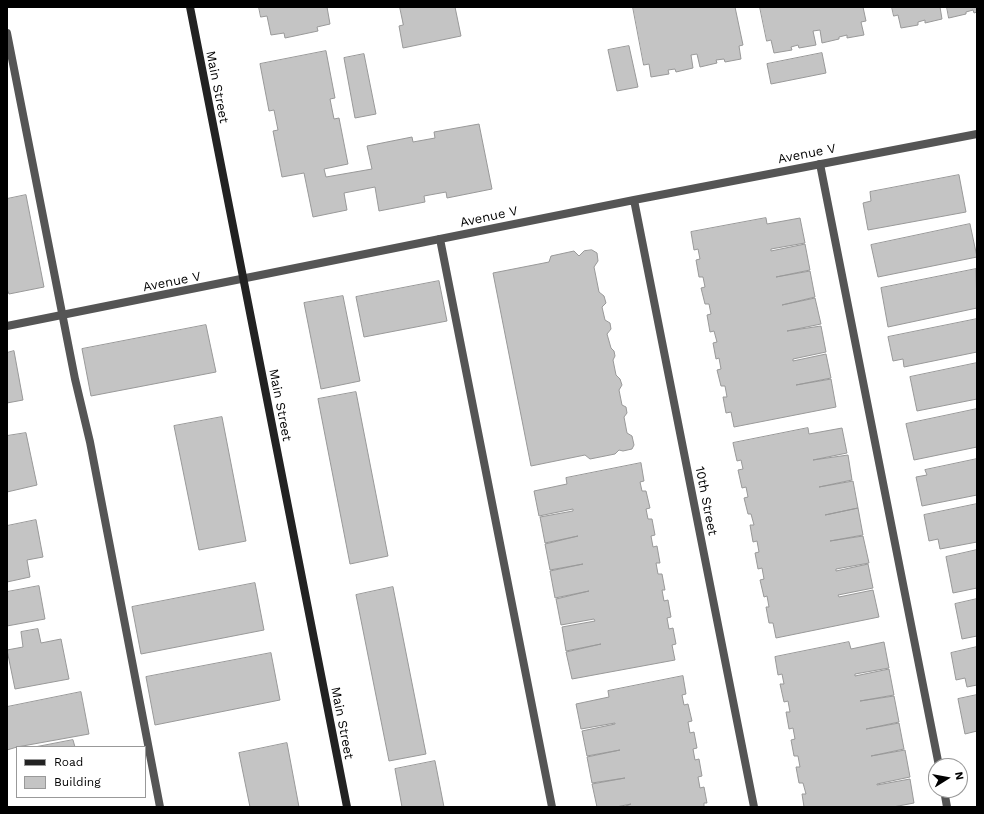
<!DOCTYPE html>
<style>
body{margin:0}
#map{position:relative;width:984px;height:814px;overflow:hidden;background:#fff;font-family:"Work Sans",sans-serif}
canvas{display:block}
.frame{position:absolute;inset:0;border:8px solid #000;pointer-events:none}
.legend{position:absolute;left:16px;top:746px;width:130px;height:52px;box-sizing:border-box;background:#fff;border:1px solid #999;margin:0;padding:5px 7px;list-style:none;font-size:12px;color:#000}
.legend li{display:flex;align-items:center;gap:8px;height:20px}
.legend b{width:20px;border:1px solid #999}
.north{position:absolute;left:928px;top:758px;width:40px;height:40px;box-sizing:border-box;background:#fff;border:1px solid #999;border-radius:50%;rotate:79deg;font-size:11px;font-weight:700;line-height:16px;text-align:center;color:#000}
.north::after{content:'';display:block;margin:auto;width:14px;height:18px;background:#000;clip-path:polygon(50% 0,100% 100%,50% 72%,0 100%)}
</style>
<div id="map">
<canvas width="984" height="814"></canvas>
<div class="frame"></div>
<ul class="legend">
<li><b style="height:5px;background:#222"></b>Road</li>
<li><b style="height:11px;background:#c4c4c4"></b>Building</li>
</ul>
<div class="north">N</div>
</div>
<script>
const c = document.querySelector('canvas').getContext('2d');
c.lineJoin = 'round';
function fill(path, color) { c.fillStyle = color; c.fill(path, 'evenodd'); }
function strokePath(path, color, width, dash) { c.strokeStyle = color; c.lineWidth = width; c.lineCap = dash ? 'butt' : 'round'; c.setLineDash(dash || []); c.stroke(path); }
function drawText(font, color, halo, rows, align = 'center') {
  c.font = font + ' "Work Sans",sans-serif'; c.lineWidth = 4; c.setLineDash([]); c.textBaseline = 'middle'; c.strokeStyle = halo; c.fillStyle = color; for (const [text, x, y, turn = 0] of rows) {
    c.save(); c.translate(x, y); c.rotate((+turn || 0) * Math.PI / 180); c.textAlign = isNaN(turn) ? turn : align; if (halo) c.strokeText(text, 0, 0); c.fillText(text, 0, 0); c.restore();
  }
}
const building = new Path2D(`
 M 259,7 L 327,7 L 330,24 L 317,27 L 318,31 L 285,38 L 284,33 L 271,35 L 267,16 L 261,17 Z
 M 400,7 L 455,7 L 461,36 L 403,48 L 399,26 L 403,25 Z
 M 633,7 L 735,7 L 743,45 L 739,46 L 741,59 L 725,62 L 724,59 L 716,60 L 717,63 L 700,67 L 697,54 L 691,55 L 693,68 L 676,72 L 675,69 L 668,70 L 669,74 L 651,77 L 649,64 L 644,65 Z
 M 760,7 L 863,7 L 866,21 L 861,22 L 864,35 L 847,38 L 847,35 L 839,37 L 839,39 L 822,43 L 820,30 L 813,31 L 816,45 L 799,48 L 798,45 L 791,47 L 792,50 L 774,53 L 771,40 L 767,41 Z
 M 892,7 L 940,7 L 942,19 L 925,23 L 925,20 L 918,22 L 918,25 L 901,28 L 898,15 L 894,16 Z
 M 947,7 L 977,7 L 977,12 L 974,13 L 973,10 L 966,12 L 966,14 L 949,18 Z
 M 629,46 L 638,87 L 617,91 L 608,50 Z
 M 326,51 L 335,98 L 330,99 L 334,119 L 339,118 L 348,164 L 324,169 L 326,177 L 372,169 L 367,146 L 412,137 L 413,142 L 435,138 L 434,132 L 479,124 L 492,189 L 447,198 L 446,192 L 424,196 L 425,202 L 379,211 L 375,187 L 344,193 L 347,210 L 313,217 L 304,173 L 282,177 L 273,131 L 278,130 L 274,110 L 269,111 L 260,64 Z
 M 822,53 L 826,73 L 771,84 L 767,64 Z
 M 364,54 L 376,114 L 355,118 L 344,58 Z
 M 959,175 L 966,212 L 868,230 L 863,203 L 871,201 L 870,192 Z
 M 26,195 L 44,287 L 9,294 L 7,289 L 7,199 Z
 M 766,218 L 767,224 L 800,218 L 805,243 L 771,249 L 771,251 L 805,244 L 810,270 L 776,277 L 810,271 L 815,297 L 782,305 L 815,298 L 821,324 L 787,331 L 821,326 L 826,352 L 793,359 L 793,361 L 826,354 L 831,378 L 796,385 L 831,379 L 836,407 L 734,427 L 731,412 L 726,413 L 723,397 L 727,397 L 725,386 L 721,386 L 717,370 L 721,369 L 719,358 L 716,359 L 713,343 L 717,342 L 714,331 L 710,332 L 707,315 L 711,314 L 709,304 L 705,304 L 701,288 L 705,287 L 703,277 L 699,277 L 696,260 L 700,259 L 698,249 L 694,250 L 691,232 Z
 M 970,224 L 977,257 L 878,277 L 871,245 Z
 M 592,250 L 597,253 L 598,261 L 594,267 L 599,292 L 604,296 L 606,303 L 602,307 L 605,320 L 610,323 L 611,329 L 607,334 L 611,348 L 614,351 L 615,356 L 613,360 L 616,375 L 620,379 L 622,385 L 619,390 L 622,405 L 626,407 L 627,413 L 624,417 L 627,433 L 632,436 L 634,445 L 632,449 L 623,451 L 619,450 L 615,454 L 590,459 L 585,455 L 531,466 L 493,273 L 549,262 L 551,256 L 574,251 L 579,256 L 584,251 Z
 M 976,269 L 977,308 L 888,327 L 881,288 Z
 M 439,281 L 447,321 L 364,337 L 356,297 Z
 M 343,296 L 360,381 L 321,389 L 304,303 Z
 M 977,319 L 977,352 L 904,367 L 903,359 L 893,361 L 888,337 Z
 M 206,325 L 216,372 L 91,396 L 82,349 Z
 M 14,351 L 23,400 L 7,403 L 7,353 Z
 M 977,363 L 977,399 L 917,411 L 910,377 Z
 M 356,392 L 388,556 L 350,564 L 318,399 Z
 M 977,409 L 977,447 L 914,460 L 906,424 Z
 M 222,417 L 246,541 L 199,550 L 174,426 Z
 M 808,428 L 809,434 L 842,428 L 847,453 L 813,460 L 848,455 L 852,480 L 819,487 L 853,481 L 858,508 L 825,515 L 858,508 L 863,535 L 830,541 L 863,536 L 869,563 L 836,569 L 836,571 L 868,564 L 873,588 L 838,595 L 839,597 L 873,590 L 879,617 L 776,638 L 773,623 L 769,623 L 766,607 L 769,607 L 767,596 L 764,597 L 760,580 L 764,579 L 762,568 L 758,569 L 755,553 L 759,552 L 757,541 L 753,542 L 750,525 L 754,525 L 751,514 L 748,514 L 744,498 L 748,497 L 746,487 L 742,488 L 738,470 L 743,469 L 741,460 L 737,461 L 733,443 Z
 M 26,433 L 37,485 L 7,492 L 7,436 Z
 M 977,459 L 977,495 L 922,506 L 916,477 L 927,475 L 925,470 Z
 M 641,463 L 644,481 L 640,482 L 642,491 L 646,491 L 650,508 L 646,509 L 648,519 L 652,519 L 655,535 L 651,536 L 653,547 L 657,546 L 660,563 L 656,563 L 658,574 L 662,574 L 665,590 L 662,590 L 664,601 L 668,600 L 671,617 L 667,618 L 669,629 L 673,628 L 676,644 L 672,645 L 675,660 L 572,679 L 566,652 L 601,644 L 566,651 L 562,627 L 595,621 L 594,619 L 561,625 L 556,599 L 589,591 L 555,598 L 550,571 L 583,564 L 550,570 L 545,544 L 578,536 L 545,543 L 540,517 L 573,511 L 573,509 L 539,516 L 534,491 L 567,484 L 566,478 Z
 M 977,504 L 977,542 L 940,549 L 938,539 L 929,541 L 924,515 Z
 M 36,520 L 43,557 L 27,560 L 30,577 L 7,582 L 7,526 Z
 M 977,550 L 977,588 L 953,593 L 946,557 Z
 M 255,583 L 264,630 L 141,654 L 132,607 Z
 M 39,586 L 45,619 L 7,626 L 7,592 Z
 M 393,587 L 426,754 L 389,761 L 356,595 Z
 M 977,599 L 977,636 L 962,639 L 955,604 Z
 M 38,629 L 41,643 L 61,639 L 69,679 L 15,689 L 7,650 L 23,647 L 21,632 Z
 M 849,642 L 851,649 L 884,642 L 889,668 L 855,674 L 855,676 L 889,669 L 894,695 L 860,701 L 894,696 L 899,722 L 866,729 L 899,723 L 904,749 L 871,756 L 905,750 L 910,777 L 877,784 L 877,785 L 910,779 L 914,803 L 893,807 L 804,807 L 802,794 L 806,794 L 803,783 L 799,783 L 796,767 L 800,767 L 798,756 L 794,756 L 791,740 L 795,739 L 793,728 L 789,729 L 786,712 L 790,712 L 788,701 L 784,702 L 780,684 L 784,684 L 782,674 L 778,675 L 775,657 Z
 M 977,647 L 977,685 L 967,687 L 965,678 L 956,680 L 951,653 Z
 M 271,653 L 280,700 L 155,725 L 146,677 Z
 M 683,676 L 686,694 L 682,695 L 684,705 L 688,704 L 692,721 L 688,722 L 690,733 L 694,732 L 697,748 L 693,749 L 695,760 L 699,759 L 702,776 L 698,777 L 700,788 L 704,787 L 707,803 L 704,803 L 704,807 L 623,807 L 631,804 L 616,807 L 597,807 L 592,784 L 625,778 L 592,783 L 587,757 L 620,750 L 587,756 L 582,731 L 615,724 L 615,723 L 581,729 L 576,704 L 609,697 L 608,691 Z
 M 81,692 L 89,734 L 17,747 L 7,750 L 7,707 Z
 M 977,695 L 977,731 L 965,734 L 958,699 Z
 M 73,740 L 75,747 L 35,747 Z
 M 287,743 L 299,807 L 250,807 L 239,753 Z
 M 435,761 L 444,807 L 402,807 L 395,769 Z`);
const lane = new Path2D(`
 M 7,33 L 75,379 L 90,442 L 160,807
 M 820,164 L 939,766
 M 440,239 L 552,807
 M 944,790 L 947,807`);
const street = new Path2D(`
 M 634,200 L 754,807
 M 7,326 L 634,200 L 977,134`);
const secondary = new Path2D(`
 M 190,7 L 347,807`);
const streetNames = [
 ["Main Street",217,87,79],
 ["Avenue V",807,154,-11],
 ["Avenue V",489,217,-12],
 ["Avenue V",172,282,-11],
 ["Main Street",280,405,79],
 ["10th Street",706,501,79],
 ["Main Street",342,723,79]
];
fill(building, '#c4c4c4');
strokePath(building, '#999', 1);
strokePath(lane, '#555', 8);
strokePath(street, '#555', 8);
strokePath(secondary, '#222', 8);
drawText('13px', '#000', '#fff', streetNames);
</script>
